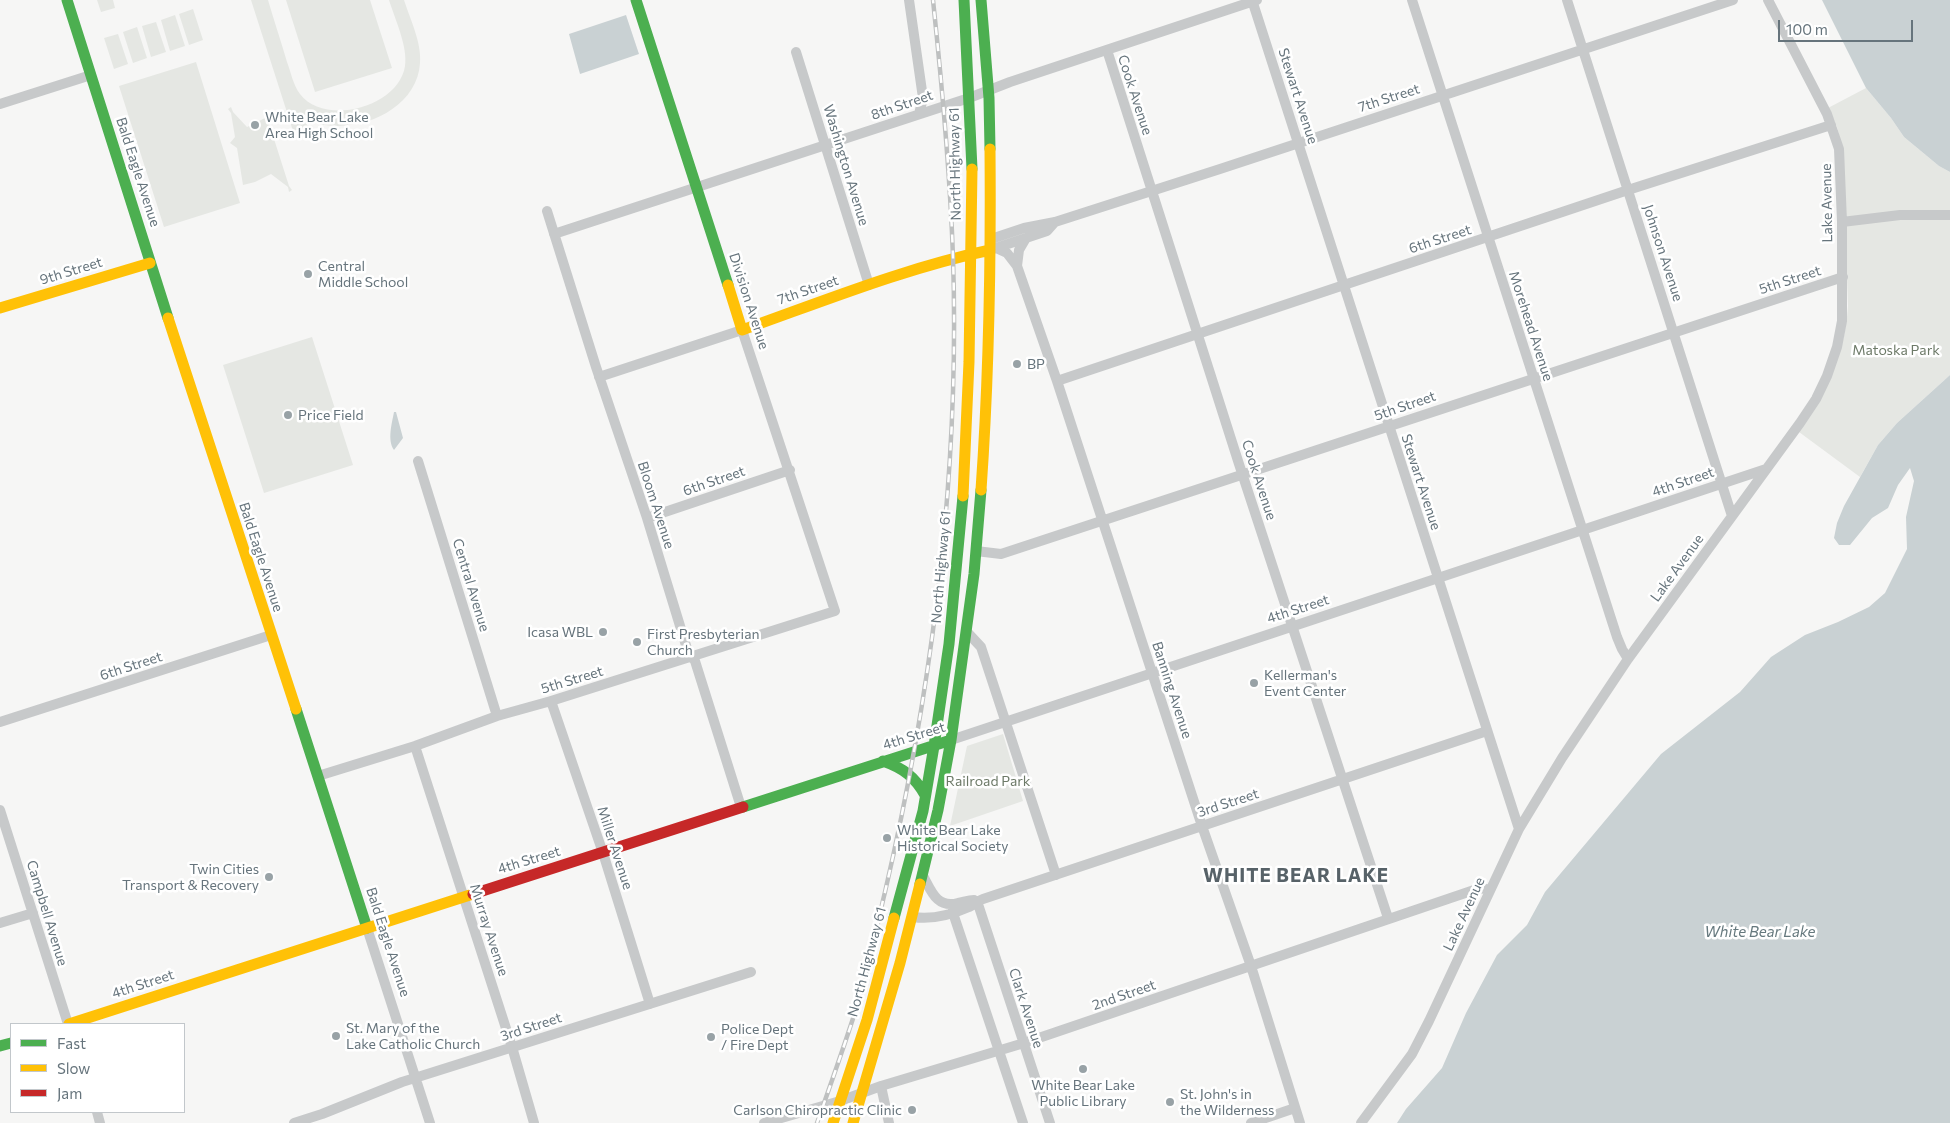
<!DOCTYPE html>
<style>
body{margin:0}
#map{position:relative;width:1950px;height:1123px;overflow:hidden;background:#f6f6f5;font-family:Commissioner,sans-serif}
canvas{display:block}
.legend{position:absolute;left:10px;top:1023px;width:175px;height:90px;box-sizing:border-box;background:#fff;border:1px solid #c2c7cb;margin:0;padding:6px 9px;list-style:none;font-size:15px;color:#66747c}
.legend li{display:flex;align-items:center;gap:10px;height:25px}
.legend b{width:25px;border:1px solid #c2c7cb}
.scale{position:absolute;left:1778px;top:20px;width:135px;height:22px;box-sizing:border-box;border:2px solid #66747c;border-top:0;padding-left:6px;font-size:15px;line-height:18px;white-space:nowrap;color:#66747c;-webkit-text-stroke:4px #fff;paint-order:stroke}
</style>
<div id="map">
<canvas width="1950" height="1123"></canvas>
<ul class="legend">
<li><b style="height:6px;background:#4caf50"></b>Fast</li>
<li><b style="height:6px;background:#ffc107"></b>Slow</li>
<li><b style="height:6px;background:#c62828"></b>Jam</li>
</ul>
<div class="scale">100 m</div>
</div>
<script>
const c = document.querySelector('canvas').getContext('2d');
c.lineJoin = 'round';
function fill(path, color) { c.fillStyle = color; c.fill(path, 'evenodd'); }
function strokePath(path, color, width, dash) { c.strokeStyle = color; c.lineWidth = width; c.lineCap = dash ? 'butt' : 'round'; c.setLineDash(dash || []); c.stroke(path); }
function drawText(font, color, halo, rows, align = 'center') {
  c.font = font + ' Commissioner,sans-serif'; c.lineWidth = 5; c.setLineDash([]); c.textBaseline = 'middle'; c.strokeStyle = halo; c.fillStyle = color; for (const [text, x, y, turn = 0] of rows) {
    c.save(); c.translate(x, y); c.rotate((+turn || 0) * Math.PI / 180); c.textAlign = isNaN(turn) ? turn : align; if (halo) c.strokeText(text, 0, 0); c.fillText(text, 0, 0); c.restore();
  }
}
const green = new Path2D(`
 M 97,0 L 113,0 L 115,8 L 101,12 Z
 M 251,0 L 268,0 C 274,21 281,41 287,62 C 291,72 293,85 300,94 C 325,127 399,107 405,66 C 408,47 395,19 389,0 L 404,0 C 410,19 422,43 420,63 C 417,114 347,139 305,119 L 308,127 L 293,131 Z
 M 286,0 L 370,0 L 392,68 L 315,92 Z
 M 193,9 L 203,40 L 189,45 L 179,14 Z
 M 175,15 L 185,46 L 170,51 L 161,20 Z
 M 156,22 L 166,52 L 151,57 L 142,26 Z
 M 137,27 L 147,58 L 133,63 L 123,32 Z
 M 118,34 L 128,64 L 114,69 L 104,38 Z
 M 196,62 L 240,203 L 164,227 L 119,86 Z
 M 1866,88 L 1891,118 L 1904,137 L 1939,166 L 1950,172 L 1950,375 L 1897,423 L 1878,445 L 1860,477 L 1799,432 C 1826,387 1844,361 1848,306 L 1842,147 L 1837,127 L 1828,108 Z
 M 231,107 L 233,112 L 247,127 L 267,117 L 289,186 L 292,190 L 289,192 L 288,187 L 271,174 L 255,182 L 243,185 L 237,148 L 230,143 L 235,137 L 231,113 L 228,109 Z
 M 312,337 L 353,465 L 264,493 L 223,365 Z
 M 1003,734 L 1023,801 L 950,826 L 967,746 Z`);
const water = new Path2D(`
 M 1822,0 L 1950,0 L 1950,172 L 1939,166 L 1904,137 L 1891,118 L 1866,88 Z
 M 626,15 L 639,54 L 580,74 L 569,34 Z
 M 1950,375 L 1950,1123 L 1397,1123 L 1406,1109 L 1442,1068 L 1466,1013 L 1497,955 L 1527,925 L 1545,892 L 1661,754 L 1740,692 L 1771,657 L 1805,635 L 1838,622 L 1869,607 L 1885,593 L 1907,549 L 1906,517 L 1914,481 L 1910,468 L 1898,485 L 1888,508 L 1872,518 L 1850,545 L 1839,545 L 1834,538 L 1837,523 L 1844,506 L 1878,445 L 1897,423 Z
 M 394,412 L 396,412 L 403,438 L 394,450 C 387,440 392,423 394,412 Z`);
const street = new Path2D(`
 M 909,0 L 923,98 L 919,114
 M 1252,0 L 1519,829
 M 1412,0 L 1617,637 L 1622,649 L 1628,659
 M 1567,0 L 1732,516
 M 1107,50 L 1239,464 L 1388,918
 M 796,52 L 869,285
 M 0,104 L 91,75
 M 547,211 L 596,367 L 647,518 L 688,652 L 695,661 L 741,807
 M 1842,222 L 1900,215 L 1950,215
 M 554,234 L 969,98 L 1010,82 L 1257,0
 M 991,239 L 1024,228 L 1055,222 L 1220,169 L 1733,0
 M 996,248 L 1007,253 L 1017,266 L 1057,381 L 1202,826 L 1251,966 L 1300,1123
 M 993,249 L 1047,231 L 1055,222
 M 1017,266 L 1019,250 L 1026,238
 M 1057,381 L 1628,190 L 1831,125
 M 418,461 L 497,716
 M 647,518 L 790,470
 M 976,551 L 1001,554 L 1843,277
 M 967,632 L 981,647 L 1056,875
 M 551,701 L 603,853 L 650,1004
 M 0,722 L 271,635
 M 951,740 L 1766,469
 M 415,746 L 512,1047 L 534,1123
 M 318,776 L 415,746 L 497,716 L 551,701 L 835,611 L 742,330 L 599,377
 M 0,810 L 68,1024
 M 922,874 C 931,890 936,909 958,903 C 964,902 968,900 974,900
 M 977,901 L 1050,1123
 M 953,904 L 953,913 L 1023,1123
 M 913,917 C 933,920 951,915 969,907 C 974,905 977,901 983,899 L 1487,731
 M 0,923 L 33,913
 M 367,928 L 430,1123
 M 881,1086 L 889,1123
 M 97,1112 L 100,1123
 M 294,1123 L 322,1114 L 402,1082 L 751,972
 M 764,1123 L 840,1101 L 881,1086 L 1024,1043 L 1480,888 L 1490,890
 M 1251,1123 L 1295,1108
 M 1361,1123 L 1412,1054 L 1429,1021 L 1519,829 L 1562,758 L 1628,659 L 1800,423 L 1816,399 L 1827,376 L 1837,347 L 1842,321 L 1842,222 L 1839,149 L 1827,114 L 1768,0`);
const fast = new Path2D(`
 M 67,0 L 168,318
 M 636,0 L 728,285
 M 964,0 L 972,169
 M 981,0 L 989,98 L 990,149
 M 296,709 L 367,928
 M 883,761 C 903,768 915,777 925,795
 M 743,807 L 951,740
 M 920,884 L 938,810 L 951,740 L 974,574 L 981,490
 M 894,918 L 923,811 L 934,746 L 949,644 L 963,496
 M 0,1046 L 11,1043`);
const slow = new Path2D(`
 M 728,285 L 742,330 C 824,301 905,268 990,250
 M 0,308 L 150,263
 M 168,318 L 296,709
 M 981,490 C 989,376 991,262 990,149
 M 963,496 L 969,362 L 972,169
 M 69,1024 L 473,894
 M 833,1123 L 867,1020 L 894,918
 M 853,1123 L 900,963 L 920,884`);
const jam = new Path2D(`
 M 473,894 L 743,807`);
const rail = new Path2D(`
 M 817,1123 C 833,1078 849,1033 863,987 C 872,957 877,924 885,892 C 933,684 960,471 953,257 C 950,171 942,85 933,0`);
const markers = [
 [255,125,5,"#98a2a6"],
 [308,274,5,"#98a2a6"],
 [1017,364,5,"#98a2a6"],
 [288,415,5,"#98a2a6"],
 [603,632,5,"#98a2a6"],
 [637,642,5,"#98a2a6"],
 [1254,683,5,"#98a2a6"],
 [887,838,5,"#98a2a6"],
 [269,877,5,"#98a2a6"],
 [336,1036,5,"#98a2a6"],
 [711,1037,5,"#98a2a6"],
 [1083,1069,5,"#98a2a6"],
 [1170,1102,5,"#98a2a6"],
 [912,1110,5,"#98a2a6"]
];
const streetNames = [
 ["Cook Avenue",1135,95,72],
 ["Stewart Avenue",1298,96,72],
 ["7th Street",1389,98,-18],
 ["8th Street",902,105,-19],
 ["North Highway 61",955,164,-91],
 ["Washington Avenue",846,165,73],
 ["Bald Eagle Avenue",138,172,72],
 ["Lake Avenue",1827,203,-91],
 ["6th Street",1440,239,-18],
 ["Johnson Avenue",1663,253,72],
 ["9th Street",71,271,-17],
 ["5th Street",1790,280,-18],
 ["7th Street",808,290,-19],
 ["Division Avenue",749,301,72],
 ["Morehead Avenue",1531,326,72],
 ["5th Street",1405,406,-19],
 ["Cook Avenue",1259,480,72],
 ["6th Street",714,481,-19],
 ["Stewart Avenue",1421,482,72],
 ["4th Street",1683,482,-19],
 ["Bloom Avenue",656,505,72],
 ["Bald Eagle Avenue",261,557,72],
 ["North Highway 61",941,567,-85],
 ["Lake Avenue",1677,568,-54],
 ["Central Avenue",471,585,73],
 ["4th Street",1298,609,-18],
 ["6th Street",131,666,-18],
 ["5th Street",572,680,-17],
 ["Banning Avenue",1172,690,72],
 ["4th Street",914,736,-17],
 ["3rd Street",1228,803,-18],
 ["Miller Avenue",615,848,72],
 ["4th Street",529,860,-17],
 ["Campbell Avenue",47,913,73],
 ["Lake Avenue",1464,914,-65],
 ["Murray Avenue",489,930,72],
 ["Bald Eagle Avenue",388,942,72],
 ["North Highway 61",867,962,-75],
 ["4th Street",143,984,-18],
 ["2nd Street",1124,995,-19],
 ["Clark Avenue",1026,1008,72],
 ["3rd Street",531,1027,-18]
];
const poiNames = [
 ["White Bear Lake",265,117],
 ["Area High School",265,133],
 ["Central",318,266],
 ["Middle School",318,282],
 ["BP",1027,364],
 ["Price Field",298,415],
 ["Icasa WBL",593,632,"right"],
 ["First Presbyterian",647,634],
 ["Church",647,650],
 ["Kellerman's",1264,675],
 ["Event Center",1264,691],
 ["White Bear Lake",897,830],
 ["Historical Society",897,846],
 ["Twin Cities",259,869,"right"],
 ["Transport & Recovery",259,885,"right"],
 ["St. Mary of the",346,1028],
 ["Lake Catholic Church",346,1044],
 ["Police Dept",721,1029],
 ["/ Fire Dept",721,1045],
 ["White Bear Lake",1083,1085,"center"],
 ["Public Library",1083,1101,"center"],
 ["St. John's in",1180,1094],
 ["the Wilderness",1180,1110],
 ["Carlson Chiropractic Clinic",902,1110,"right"]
];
const parkNames = [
 ["Matoska Park",1896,350],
 ["Railroad Park",988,781]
];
const waterNames = [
 ["White Bear Lake",1760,932]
];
const districtNames = [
 ["WHITE BEAR LAKE",1296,876]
];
fill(green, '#e5e7e3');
fill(water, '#c9d1d3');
strokePath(street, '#c7c9ca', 10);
strokePath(fast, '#4caf50', 11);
strokePath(slow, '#ffc107', 11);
strokePath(jam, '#c62828', 11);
strokePath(rail, '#bec0c0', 4.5);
strokePath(rail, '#fff', 2.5, [8]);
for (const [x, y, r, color] of markers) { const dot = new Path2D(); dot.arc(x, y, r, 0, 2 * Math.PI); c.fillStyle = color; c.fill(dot); strokePath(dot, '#fff', 2); }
drawText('14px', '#66747c', '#fff', streetNames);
drawText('14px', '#66747c', '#fff', poiNames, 'left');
drawText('14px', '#6d7a68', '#fff', parkNames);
drawText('italic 15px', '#66797e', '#fff', waterNames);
c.letterSpacing = '1px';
drawText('bold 19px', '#576268', '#fff', districtNames);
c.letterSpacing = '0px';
</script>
